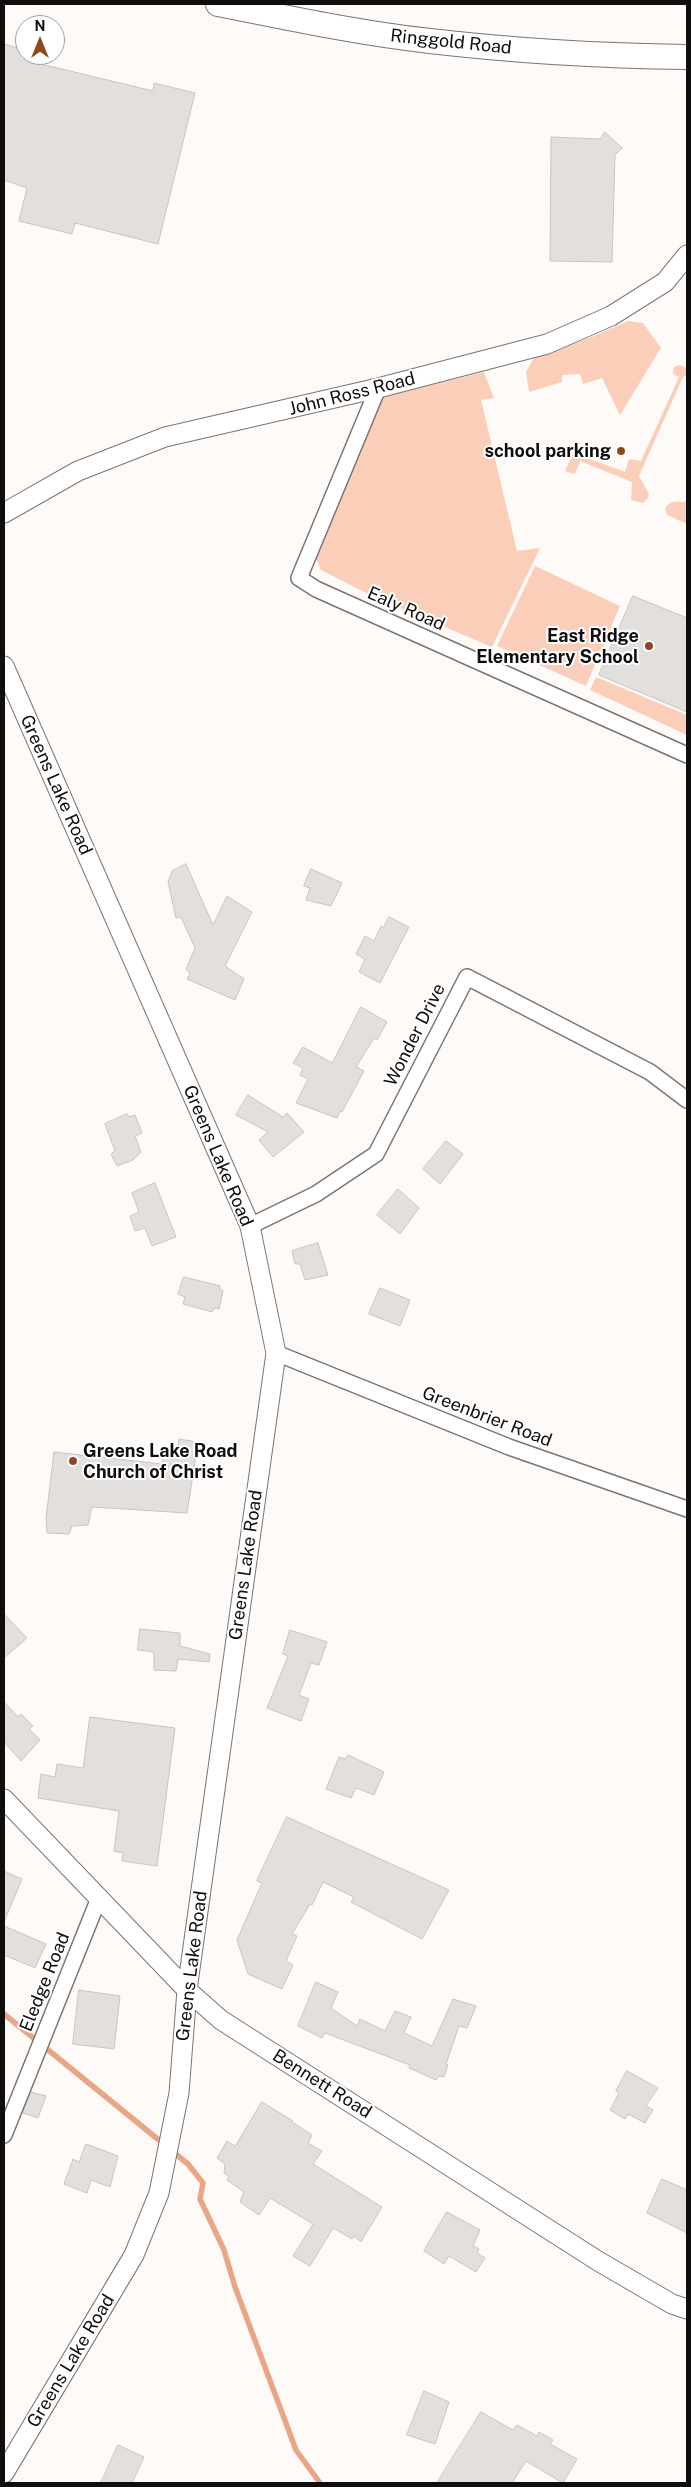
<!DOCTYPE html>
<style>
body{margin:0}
#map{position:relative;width:691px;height:2487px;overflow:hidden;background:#fefaf8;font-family:"Public Sans",sans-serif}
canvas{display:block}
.frame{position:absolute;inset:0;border:5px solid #0f0d0d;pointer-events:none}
.north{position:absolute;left:15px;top:15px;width:50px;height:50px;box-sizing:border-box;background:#fff;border:1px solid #9f9e9e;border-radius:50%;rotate:0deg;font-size:14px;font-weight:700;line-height:20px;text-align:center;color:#0f0d0d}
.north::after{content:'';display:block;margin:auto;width:18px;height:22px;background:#8e4820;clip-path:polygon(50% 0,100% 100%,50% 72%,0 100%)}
</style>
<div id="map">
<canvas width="691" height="2487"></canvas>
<div class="frame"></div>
<div class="north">N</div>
</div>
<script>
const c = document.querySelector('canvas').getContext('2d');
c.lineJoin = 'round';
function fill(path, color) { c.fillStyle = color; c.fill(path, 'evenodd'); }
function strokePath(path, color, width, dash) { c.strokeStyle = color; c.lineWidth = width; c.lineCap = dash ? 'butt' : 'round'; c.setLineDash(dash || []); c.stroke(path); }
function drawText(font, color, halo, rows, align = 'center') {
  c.font = font + ' "Public Sans",sans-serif'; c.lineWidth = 4; c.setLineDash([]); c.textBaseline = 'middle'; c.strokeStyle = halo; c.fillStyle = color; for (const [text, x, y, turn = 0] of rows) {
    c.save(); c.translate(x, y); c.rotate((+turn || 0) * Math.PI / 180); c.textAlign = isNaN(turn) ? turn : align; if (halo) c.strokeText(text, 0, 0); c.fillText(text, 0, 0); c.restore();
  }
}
const green = new Path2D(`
 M 628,321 L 643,323 L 661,348 L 620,415 L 602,378 L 583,384 L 580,374 L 562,375 L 562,382 L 529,392 L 526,372 L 534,357 L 592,337 Z
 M 679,365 L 687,368 L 687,377 L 684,375 L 639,476 L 649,494 L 648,498 L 643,503 L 631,500 L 632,482 L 580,461 L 575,474 L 565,471 L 573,453 L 625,472 L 629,459 L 641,461 L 679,377 L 673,374 L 674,367 Z
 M 484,372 L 494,398 L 481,400 L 517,551 L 540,548 L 492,647 L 376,598 L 321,570 L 314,554 L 382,397 Z
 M 687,497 L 687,524 L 667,515 L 665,509 C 669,500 677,502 685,502 Z
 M 535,566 L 620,606 L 586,686 L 497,646 Z
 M 596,677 L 687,715 L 687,735 L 590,690 Z`);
const stream = new Path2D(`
 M 4,2014 L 165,2145
 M 172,2151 L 188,2164 L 203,2183 L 200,2199 L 224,2250 L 235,2287 L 296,2450 L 320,2483`);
const building = new Path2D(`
 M 4,44 L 25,50 L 25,55 L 44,55 L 41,64 L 153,91 L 154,83 L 195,93 L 158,244 L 75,223 L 72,234 L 19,221 L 27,188 L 4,180 Z
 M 605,132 L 622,148 L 615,155 L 612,262 L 550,261 L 551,137 L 600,139 Z
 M 633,596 L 687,618 L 687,712 L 599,675 Z
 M 186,864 L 213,925 L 227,896 L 252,912 L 225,966 L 244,979 L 235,1000 L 187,979 L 190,974 L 186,969 L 195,948 L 181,917 L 176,918 L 168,882 L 172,871 Z
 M 311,869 L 342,883 L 331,906 L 306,900 L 310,888 L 304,886 Z
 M 389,917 L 409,927 L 380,983 L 359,972 L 365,959 L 356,954 L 365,936 L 374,941 L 381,926 L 383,928 Z
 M 361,1007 L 387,1022 L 377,1040 L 374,1038 L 356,1067 L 364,1071 L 342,1112 L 340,1111 L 337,1118 L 296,1103 L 308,1079 L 300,1075 L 303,1068 L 293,1063 L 303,1047 L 332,1063 Z
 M 248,1095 L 283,1117 L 287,1113 L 304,1132 L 273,1157 L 259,1140 L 268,1132 L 236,1115 Z
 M 127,1114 L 129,1117 L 135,1115 L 142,1133 L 135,1136 L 141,1152 L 133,1160 L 117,1166 L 111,1154 L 115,1151 L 105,1124 Z
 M 446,1141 L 463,1154 L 440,1184 L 423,1169 Z
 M 155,1183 L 176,1237 L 152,1246 L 145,1228 L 135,1231 L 130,1216 L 139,1212 L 132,1193 Z
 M 398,1189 L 419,1208 L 400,1234 L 377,1215 Z
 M 318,1243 L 328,1275 L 305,1280 L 300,1264 L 295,1264 L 292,1251 Z
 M 184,1277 L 220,1286 L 220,1290 L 223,1291 L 219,1309 L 214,1308 L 212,1312 L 183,1304 L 185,1297 L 178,1294 Z
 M 380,1288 L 410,1300 L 400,1326 L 369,1314 Z
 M 179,1439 L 198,1442 L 187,1513 L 92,1507 L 88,1525 L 72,1526 L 69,1534 L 47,1533 L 46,1518 L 54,1452 L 162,1464 L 163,1453 L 178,1455 Z
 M 4,1614 L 27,1638 L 4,1658 Z
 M 140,1629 L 180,1633 L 180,1646 L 210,1654 L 209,1662 L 178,1659 L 176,1671 L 154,1670 L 154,1652 L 138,1650 Z
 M 290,1630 L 327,1642 L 319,1665 L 311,1663 L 299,1695 L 309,1699 L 301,1721 L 267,1708 L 288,1656 L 283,1654 Z
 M 4,1702 L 18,1717 L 21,1714 L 33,1726 L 29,1729 L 40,1740 L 21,1761 L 4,1742 Z
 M 90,1717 L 175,1728 L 157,1866 L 122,1861 L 123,1853 L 114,1851 L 119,1811 L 38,1798 L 41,1774 L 55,1777 L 57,1764 L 83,1768 Z
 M 348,1755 L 384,1772 L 374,1795 L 356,1788 L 351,1798 L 326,1789 L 339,1757 L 345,1759 Z
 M 287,1817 L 449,1890 L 422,1939 L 351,1902 L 354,1897 L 323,1882 L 312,1905 L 310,1904 L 292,1934 L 297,1936 L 286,1961 L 293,1965 L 282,1989 L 248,1974 L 237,1940 L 262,1883 L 257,1881 Z
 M 4,1871 L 22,1879 L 4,1922 Z
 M 4,1926 L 46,1944 L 35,1968 L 4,1955 Z
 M 316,1982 L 338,1992 L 331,2008 L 357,2026 L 360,2019 L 385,2031 L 395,2011 L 411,2017 L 404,2033 L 432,2046 L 453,1999 L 476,2006 L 467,2028 L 459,2026 L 446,2064 L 448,2065 L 444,2077 L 439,2076 L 436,2080 L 409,2068 L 410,2065 L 325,2033 L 322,2038 L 298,2026 Z
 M 79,1990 L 120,1996 L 114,2049 L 73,2044 Z
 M 627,2071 L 658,2088 L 646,2106 L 653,2110 L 645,2123 L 628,2114 L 625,2119 L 610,2110 L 619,2093 L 616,2091 Z
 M 31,2092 L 46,2096 L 38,2118 L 23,2113 Z
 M 262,2102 L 293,2121 L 292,2122 L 312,2135 L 308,2143 L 322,2151 L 313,2164 L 382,2207 L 361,2242 L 354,2236 L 352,2239 L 333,2228 L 310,2266 L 293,2256 L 313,2224 L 270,2198 L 259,2215 L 240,2202 L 244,2192 L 227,2180 L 229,2177 L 224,2173 L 225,2164 L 217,2158 L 227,2141 L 235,2146 Z
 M 86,2144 L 118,2156 L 110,2187 L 91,2180 L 87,2193 L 64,2184 L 73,2159 L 79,2162 Z
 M 662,2179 L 687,2190 L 687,2233 L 647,2213 Z
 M 447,2212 L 480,2230 L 473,2246 L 479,2249 L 477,2253 L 485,2258 L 476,2272 L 449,2256 L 444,2264 L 424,2251 Z
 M 424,2391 L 449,2402 L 435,2444 L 407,2435 Z
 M 481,2412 L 513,2430 L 517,2425 L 537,2436 L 539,2432 L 553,2440 L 550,2444 L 577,2459 L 563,2483 L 526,2461 L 512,2483 L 437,2483 Z
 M 118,2445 L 144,2457 L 132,2483 L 101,2483 Z`);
const minor = new Path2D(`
 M 378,388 L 299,578 L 316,589 L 687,755
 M 250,1226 L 316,1194 L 376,1154 L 467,977 L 650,1072 L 687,1100
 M 276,1353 L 509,1447 L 687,1509
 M 4,2135 L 99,1898`);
const tertiary = new Path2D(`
 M 4,513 L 78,471 L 165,437 L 378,388 L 547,344 L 611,316 L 665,282 L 687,255
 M 4,666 L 250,1226 L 276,1353 L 187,1990 L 179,2093 L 159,2193 L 134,2255 L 4,2473
 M 4,1799 L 187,1990 L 221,2020 L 598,2261 L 672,2304 L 687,2309`);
const primary = new Path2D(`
 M 218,4 C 288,18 359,33 430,41 C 516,51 602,56 687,57`);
const markers = [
 [621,451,5,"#8e4820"],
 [649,646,5,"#8e4820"],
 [73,1461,5,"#8e4820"]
];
const streetNames = [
 ["Ringgold Road",451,42,6],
 ["John Ross Road",352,394,-14],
 ["Ealy Road",406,609,24],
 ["Greens Lake Road",56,785,66],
 ["Wonder Drive",415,1035,-63],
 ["Greens Lake Road",218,1156,67],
 ["Greenbrier Road",487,1417,21],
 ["Greens Lake Road",246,1565,-82],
 ["Greens Lake Road",192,1966,-83],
 ["Eledge Road",45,1982,-68],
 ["Bennett Road",322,2084,32],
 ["Greens Lake Road",71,2361,-59]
];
const poiNames = [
 ["school parking",611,451],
 ["East Ridge",639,636],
 ["Elementary School",639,657],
 ["Greens Lake Road",83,1451,"left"],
 ["Church of Christ",83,1472,"left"]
];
fill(green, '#fbceb9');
strokePath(stream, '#e9a685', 5.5);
fill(building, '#e3dfdd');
strokePath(building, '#c8c4c2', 1);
strokePath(minor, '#797573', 18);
strokePath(tertiary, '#797573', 21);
strokePath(primary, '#797573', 26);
strokePath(minor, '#fff', 15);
strokePath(tertiary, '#fff', 19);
strokePath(primary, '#fff', 24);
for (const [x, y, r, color] of markers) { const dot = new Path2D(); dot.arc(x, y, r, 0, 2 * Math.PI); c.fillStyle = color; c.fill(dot); strokePath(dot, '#fff', 2); }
drawText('18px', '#0f0d0d', '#fff', streetNames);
drawText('bold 18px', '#0f0d0d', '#fff', poiNames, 'right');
</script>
